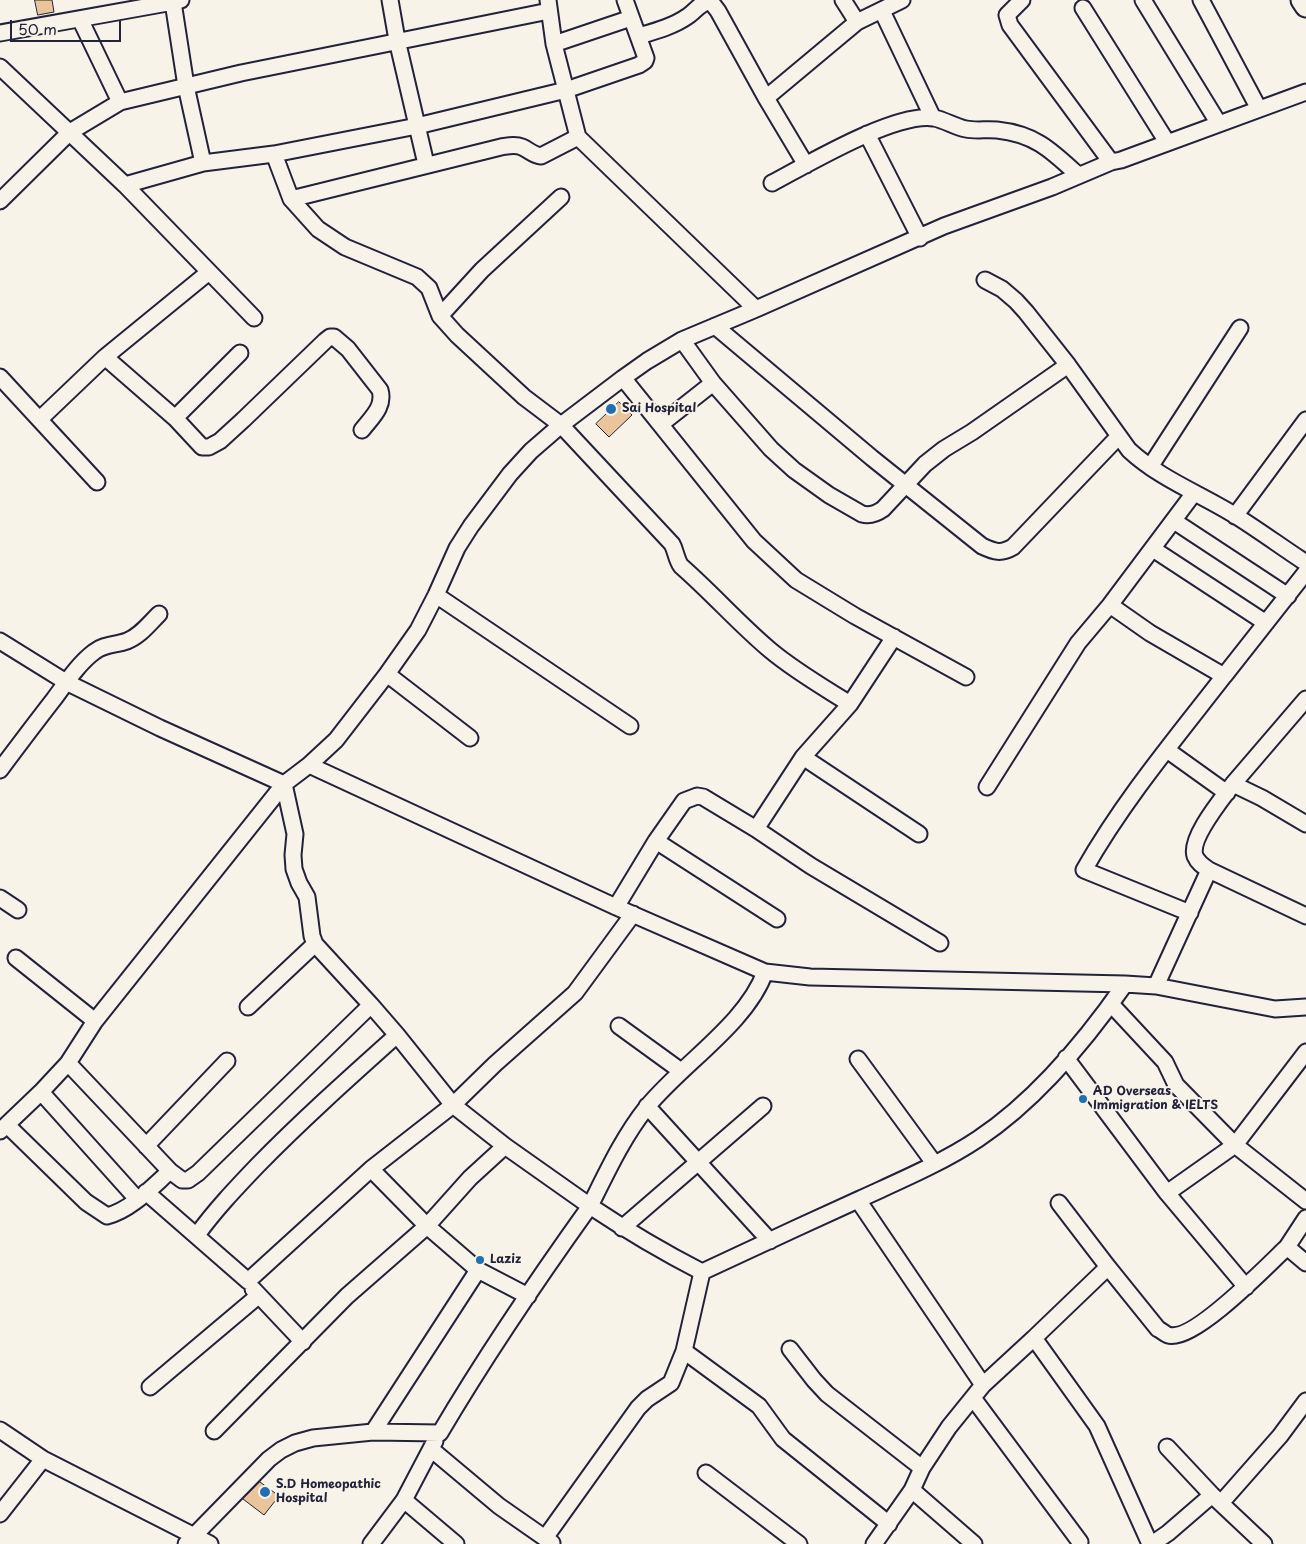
<!DOCTYPE html>
<style>
body{margin:0}
#map{position:relative;width:1306px;height:1544px;overflow:hidden;background:#f7f3e8;font-family:"Playpen Sans",sans-serif}
canvas{display:block}
.scale{position:absolute;left:10px;top:20px;width:111px;height:22px;box-sizing:border-box;border:2px solid #22223b;border-top:0;padding-left:6px;font-size:15px;line-height:18px;white-space:nowrap;color:#22223b;-webkit-text-stroke:4px #f7f3e8;paint-order:stroke}
</style>
<div id="map">
<canvas width="1306" height="1544"></canvas>
<div class="scale">50 m</div>
</div>
<script>
const c = document.querySelector('canvas').getContext('2d');
c.lineJoin = 'round';
function fill(path, color) { c.fillStyle = color; c.fill(path, 'evenodd'); }
function strokePath(path, color, width, dash) { c.strokeStyle = color; c.lineWidth = width; c.lineCap = dash ? 'butt' : 'round'; c.setLineDash(dash || []); c.stroke(path); }
function drawText(font, color, halo, rows, align = 'center') {
  c.font = font + ' "Playpen Sans",sans-serif'; c.lineWidth = 4; c.setLineDash([]); c.textBaseline = 'middle'; c.strokeStyle = halo; c.fillStyle = color; for (const [text, x, y, turn = 0] of rows) {
    c.save(); c.translate(x, y); c.rotate((+turn || 0) * Math.PI / 180); c.textAlign = isNaN(turn) ? turn : align; if (halo) c.strokeText(text, 0, 0); c.fillText(text, 0, 0); c.restore();
  }
}
const building = new Path2D(`
 M 35,0 L 52,0 L 54,12 L 38,15 Z
 M 619,402 L 632,415 L 609,437 L 596,424 Z
 M 260,1482 L 279,1496 L 264,1515 L 243,1499 Z`);
const minor = new Path2D(`
 M 181,0 L 173,2 L 186,86 L 203,163
 M 390,0 L 397,40 L 426,164
 M 548,0 L 554,44 L 578,137 L 756,309
 M 843,0 L 857,22 L 902,0
 M 1022,0 L 1007,15 L 1010,25 L 1111,162
 M 1143,0 L 1219,124
 M 1201,0 L 1259,109
 M 1083,8 L 1167,142
 M 882,11 L 933,118
 M 80,19 L 120,102 L 241,73 L 549,11
 M 0,33 L 173,2 L 173,0
 M 639,36 C 656,31 674,26 688,16 C 696,11 701,1 711,2 L 718,11 L 766,98 L 806,165
 M 554,44 L 631,18
 M 0,67 L 125,185 L 254,318
 M 766,98 L 857,22
 M 867,134 L 920,238
 M 274,154 L 291,199 L 318,229 L 345,247 L 417,277 L 429,288 L 440,316
 M 772,183 C 808,164 895,112 934,118 C 945,120 955,127 966,129 C 976,131 987,129 997,130 C 1035,134 1051,150 1078,175
 M 125,185 L 203,163 L 274,154 L 417,126 L 566,90 L 639,65 L 645,61 L 646,58 L 625,0
 M 561,197 L 482,270 L 440,316 L 457,335 L 524,397 L 561,425 L 672,544 C 676,551 676,559 681,566 C 712,593 739,624 770,650 C 795,671 823,687 850,704
 M 291,199 L 501,147 C 508,146 515,144 522,147 C 529,150 533,155 541,156 L 578,137
 M 0,201 L 70,132 L 120,102
 M 985,280 L 1002,289 L 1016,301 L 1026,312 L 1068,365 L 1129,450 C 1160,479 1201,494 1236,516 C 1260,531 1283,548 1306,563
 M 715,326 L 872,458 L 982,546 C 995,552 1001,554 1013,547 L 1119,436
 M 682,340 L 713,383 L 771,449 L 794,470 L 829,495 L 862,514 C 870,516 876,514 883,509 L 925,464 L 944,449 L 972,432 L 1068,365
 M 105,357 L 209,272
 M 0,377 L 97,482
 M 623,378 L 754,541 L 796,580 L 855,616 L 966,677
 M 175,418 L 240,353
 M 40,419 L 105,357 L 175,418 L 202,447 L 209,447 L 220,441 L 243,420 L 325,341 L 330,337 L 334,337 L 348,349 L 380,390 C 385,407 371,418 362,430
 M 661,424 L 713,383
 M 1150,467 L 1240,328
 M 1235,516 L 1306,420
 M 1174,521 L 1288,596
 M 1153,549 L 1266,623
 M 436,595 L 630,726
 M 1110,605 L 1150,633 L 1224,676 L 1306,572
 M 0,641 L 66,682 L 160,728 L 284,784 L 295,834 L 293,855 L 294,869 L 299,883 L 307,897 L 312,936 L 315,944 L 371,1005
 M 387,674 L 470,738
 M 1167,750 L 1227,793
 M 803,757 L 919,834
 M 309,765 L 616,907 L 765,972 L 810,977 L 1125,984 L 1156,986 L 1275,1009 L 1306,1007
 M 0,770 C 18,746 36,722 54,699 C 66,683 78,664 94,652 C 104,644 116,645 127,641 C 140,636 149,624 159,614
 M 1233,784 L 1306,699
 M 987,787 L 1078,643 L 1110,605 L 1194,493
 M 756,829 L 803,757 L 850,704 L 894,637
 M 656,841 L 777,919
 M 1209,870 L 1306,916
 M 0,898 L 18,910
 M 616,907 L 656,841 L 684,801 L 697,796 L 703,797 L 756,829 L 811,866 L 940,943
 M 1190,913 L 1084,870 C 1123,801 1175,739 1224,676
 M 16,958 L 95,1021
 M 765,972 C 747,1023 682,1064 647,1107 C 623,1137 607,1172 590,1206 C 626,1230 663,1252 702,1272 C 755,1247 807,1223 860,1199 C 899,1181 942,1163 978,1139 C 1035,1101 1086,1040 1125,984
 M 1156,986 L 1209,870 C 1203,866 1198,863 1195,856 C 1189,838 1222,799 1233,784 L 1262,798 L 1306,824
 M 1111,1004 L 1165,1062 L 1176,1085 L 1235,1145 L 1306,1201
 M 248,1007 L 315,944
 M 619,1026 L 681,1071
 M 1066,1058 L 1167,1193 L 1246,1287
 M 858,1059 L 934,1163
 M 68,1063 L 170,1171 L 182,1180 L 188,1180 L 198,1173 L 371,1005 L 397,1035
 M 41,1092 L 137,1199
 M 647,1106 L 770,1241
 M 7,1125 L 86,1202 L 107,1216 C 131,1210 152,1187 170,1171
 M 0,1131 L 41,1092 L 68,1063 L 95,1021 L 284,784 L 309,765 L 336,740 L 387,674 L 418,630 L 436,595 L 457,548 L 471,526 L 510,474 L 531,451 L 561,425 L 623,378 L 647,361 L 682,340 L 756,309 L 944,226 L 1052,187 L 1111,162 L 1121,160 L 1306,92
 M 146,1146 L 227,1061
 M 371,1169 L 427,1226 L 478,1270 L 528,1296
 M 146,1192 L 248,1281 L 371,1169 L 453,1105 L 505,1146
 M 1167,1193 L 1235,1145 L 1306,1052
 M 858,1200 L 983,1385
 M 1059,1203 L 1108,1267 L 1158,1329 C 1161,1330 1165,1334 1168,1335 C 1193,1343 1268,1265 1287,1247
 M 1306,1218 L 1287,1247 L 1306,1263
 M 622,1228 L 763,1106
 M 197,1235 C 215,1210 236,1188 257,1166 C 302,1120 349,1078 397,1035 L 453,1105 L 495,1064 L 575,993 L 633,914
 M 253,1289 L 303,1342
 M 1034,1338 L 1108,1267
 M 790,1349 L 814,1380 L 827,1394 L 922,1468
 M 684,1351 L 759,1406 L 783,1439 L 889,1524
 M 150,1387 L 258,1296
 M 973,1398 L 1080,1542
 M 0,1430 L 43,1459 L 210,1544
 M 373,1432 L 478,1270
 M 1167,1447 L 1212,1495 L 1264,1544
 M 431,1449 L 499,1506 L 552,1543
 M 706,1473 L 799,1544
 M 912,1490 L 974,1544
 M 404,1500 L 456,1544
 M 1221,1503 L 1280,1436 L 1306,1401
 M 0,1514 L 43,1459
 M 545,1538 L 638,1408 L 647,1399 L 671,1383 L 684,1351 L 702,1272
 M 186,1544 L 269,1459 L 281,1450 L 295,1443 L 313,1438 L 373,1432 L 440,1433 C 486,1355 537,1280 590,1206 L 505,1146 L 470,1178 L 427,1226 L 347,1296 L 214,1431
 M 371,1544 L 404,1500 L 435,1441
 M 874,1544 L 912,1490 L 922,1468 L 949,1427 L 983,1385 L 1034,1338 L 1097,1426 L 1150,1544
 M 1152,1544 L 1168,1533 L 1212,1495`);
const highway = new Path2D(`
 M 1302,0 L 1306,6`);
const markers = [
 [611,409,6,"#1f6fb2"],
 [1083,1099,5,"#1f6fb2"],
 [480,1260,5,"#1f6fb2"],
 [265,1492,6,"#1f6fb2"]
];
const poiNames = [
 ["Sai Hospital",622,409],
 ["AD Overseas",1093,1092],
 ["Immigration & IELTS",1093,1106],
 ["Laziz",490,1260],
 ["S.D Homeopathic",276,1485],
 ["Hospital",276,1499]
];
fill(building, '#eac49b');
strokePath(building, '#22223b', 1);
strokePath(minor, '#22223b', 19);
strokePath(highway, '#22223b', 25);
strokePath(minor, '#f7f3e8', 15);
strokePath(highway, '#f7f3e8', 21);
for (const [x, y, r, color] of markers) { const dot = new Path2D(); dot.arc(x, y, r, 0, 2 * Math.PI); c.fillStyle = color; c.fill(dot); strokePath(dot, '#f7f3e8', 2); }
drawText('bold 12px', '#22223b', '#f7f3e8', poiNames, 'left');
</script>
